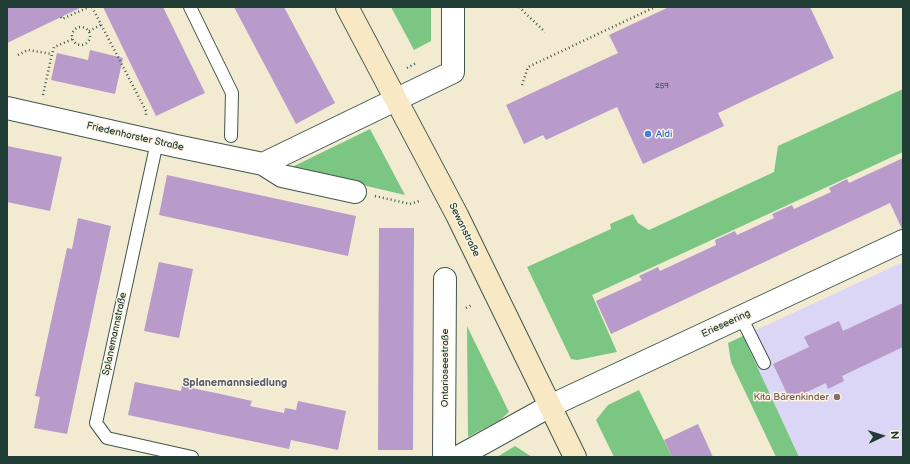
<!DOCTYPE html>
<meta charset="utf-8">
<style>
body{margin:0}
#map{position:relative;width:910px;height:464px;overflow:hidden;background:#f2ebd2;font-family:"Balsamiq Sans",sans-serif}
canvas{display:block}
.frame{position:absolute;inset:0;border:8px solid #1f3d34;pointer-events:none}
.north{position:absolute;left:862px;top:416px;width:40px;height:40px;-webkit-text-stroke:3px #fcf5e5;paint-order:stroke;rotate:86deg;font-size:11px;font-weight:700;line-height:16px;text-align:center;color:#1f3d34}
.north::after{content:'';display:block;margin:auto;width:14px;height:18px;background:#1f3d34;clip-path:polygon(50% 0,100% 100%,50% 72%,0 100%)}
</style>
<div id="map">
<canvas width="910" height="464"></canvas>
<div class="frame"></div>
<div class="north">N</div>
</div>
<script>
const c = document.querySelector('canvas').getContext('2d');
c.lineJoin = 'round';
function fill(path, color) { c.fillStyle = color; c.fill(path, 'evenodd'); }
function strokePath(path, color, width, dash) { c.strokeStyle = color; c.lineWidth = width; c.lineCap = dash ? 'butt' : 'round'; c.setLineDash(dash || []); c.stroke(path); }
function drawText(font, color, halo, rows, align = 'center') {
  c.font = font + ' "Balsamiq Sans",sans-serif'; c.lineWidth = 3; c.setLineDash([]); c.textBaseline = 'middle'; c.strokeStyle = halo; c.fillStyle = color; for (const [text, x, y, turn = 0] of rows) {
    c.save(); c.translate(x, y); c.rotate((+turn || 0) * Math.PI / 180); c.textAlign = isNaN(turn) ? turn : align; if (halo) c.strokeText(text, 0, 0); c.fillText(text, 0, 0); c.restore();
  }
}
const built = new Path2D(`
 M 903,262 L 903,457 L 799,457 L 743,336 Z`);
const green = new Path2D(`
 M 391,7 L 431,7 L 431,41 L 414,50 Z
 M 903,89 L 903,152 L 592,295 L 617,352 L 577,360 L 571,359 L 527,267 L 611,229 L 610,224 L 633,214 L 638,223 L 649,230 L 774,172 L 778,146 Z
 M 370,129 L 405,195 L 290,168 Z
 M 467,326 L 509,412 L 500,420 L 468,437 Z
 M 743,336 L 799,457 L 776,457 L 731,362 L 728,343 Z
 M 639,390 L 672,457 L 614,457 L 596,420 L 608,405 Z
 M 515,446 L 532,457 L 497,457 Z`);
const building = new Path2D(`
 M 7,7 L 82,7 L 7,43 Z
 M 103,7 L 163,7 L 205,93 L 156,116 Z
 M 234,7 L 284,7 L 335,103 L 296,124 Z
 M 669,7 L 810,7 L 834,58 L 718,113 L 724,126 L 643,164 L 617,107 L 546,140 L 543,135 L 524,144 L 506,105 L 618,53 L 609,35 Z
 M 90,50 L 123,58 L 115,94 L 51,80 L 57,53 L 88,60 Z
 M 7,146 L 62,157 L 50,211 L 7,202 Z
 M 903,158 L 903,229 L 902,229 L 890,203 L 611,334 L 596,301 L 642,280 L 639,276 L 658,267 L 660,271 L 716,245 L 715,240 L 735,231 L 737,235 L 774,218 L 772,214 L 792,205 L 794,209 L 831,192 L 829,188 L 847,179 L 849,183 Z
 M 167,175 L 356,216 L 348,256 L 159,215 Z
 M 78,218 L 111,226 L 67,434 L 34,428 L 40,397 L 35,396 L 67,248 L 72,249 Z
 M 379,228 L 414,228 L 413,450 L 378,450 Z
 M 159,262 L 193,269 L 179,338 L 144,331 Z
 M 903,303 L 903,347 L 842,376 L 844,381 L 828,389 L 826,383 L 790,400 L 773,364 L 809,347 L 804,337 L 839,321 L 843,331 Z
 M 135,382 L 181,391 L 182,386 L 216,393 L 252,401 L 250,406 L 284,413 L 285,408 L 296,410 L 298,401 L 346,411 L 338,450 L 291,440 L 289,449 L 128,415 Z
 M 698,424 L 713,457 L 672,457 L 664,440 Z`);
const path = new Path2D(`
 M 92,7 L 146,111 L 146,116
 M 519,7 L 545,32
 M 61,17 L 62,19 L 89,7
 M72 36a9 9 0 1 1 18 0a9 9 0 1 1-18 0Z
 M 89,31 L 101,25
 M 18,55 L 28,50 L 52,54
 M 407,68 L 416,63
 M 522,85 L 528,67 L 655,7
 M 43,95 L 52,54 L 54,47 L 73,39
 M 375,196 L 410,204 L 419,201
 M 466,308 L 472,305`);
const lane = new Path2D(`
 M 190,7 L 232,93 L 231,136
 M 157,142 L 96,423 L 107,438 L 192,457
 M 741,317 L 764,363`);
const street = new Path2D(`
 M 7,108 L 176,146 L 263,164 L 282,176 L 355,192
 M 263,164 L 453,72 L 453,7
 M 444,457 L 445,279
 M 458,457 L 550,406 L 903,241`);
const secondary = new Path2D(`
 M 347,7 L 457,215 L 575,457`);
const markers = [
 [648,134,4,"#3f7fe0"],
 [837,397,4,"#8d6e63"]
];
const numberNames = [
 ["259",662,86]
];
const shopNames = [
 ["Aldi",656,134]
];
const streetNames = [
 ["Friedenhorster Straße",135,137,13],
 ["Sewanstraße",464,230,64],
 ["Erieseering",726,324,-25],
 ["Splanemannstraße",115,334,-78],
 ["Ontarioseestraße",445,368,-90]
];
const educationNames = [
 ["Kita Bärenkinder",829,397]
];
const neighbourhoodNames = [
 ["Splanemannsiedlung",235,383]
];
fill(built, '#dcd6f6');
fill(green, '#7cc684');
fill(building, '#b89acb');
strokePath(lane, '#3f574c', 14);
strokePath(street, '#3f574c', 24);
strokePath(secondary, '#3f574c', 24);
strokePath(path, '#3f574c', 2.5, [1, 3]);
strokePath(lane, '#fff', 12);
strokePath(street, '#fff', 22);
strokePath(secondary, '#f8e8c3', 22);
for (const [x, y, r, color] of markers) { const dot = new Path2D(); dot.arc(x, y, r, 0, 2 * Math.PI); c.fillStyle = color; c.fill(dot); strokePath(dot, '#fcf5e5', 1.5); }
drawText('8px', '#45545a', null, numberNames);
drawText('10px', '#366cbe', '#fcf5e5', shopNames, 'left');
drawText('10px', '#1f3d34', '#fcf5e5', streetNames);
drawText('10px', '#785e54', '#fcf5e5', educationNames, 'right');
drawText('bold 11px', '#555e69', '#fcf5e5', neighbourhoodNames);
</script>
